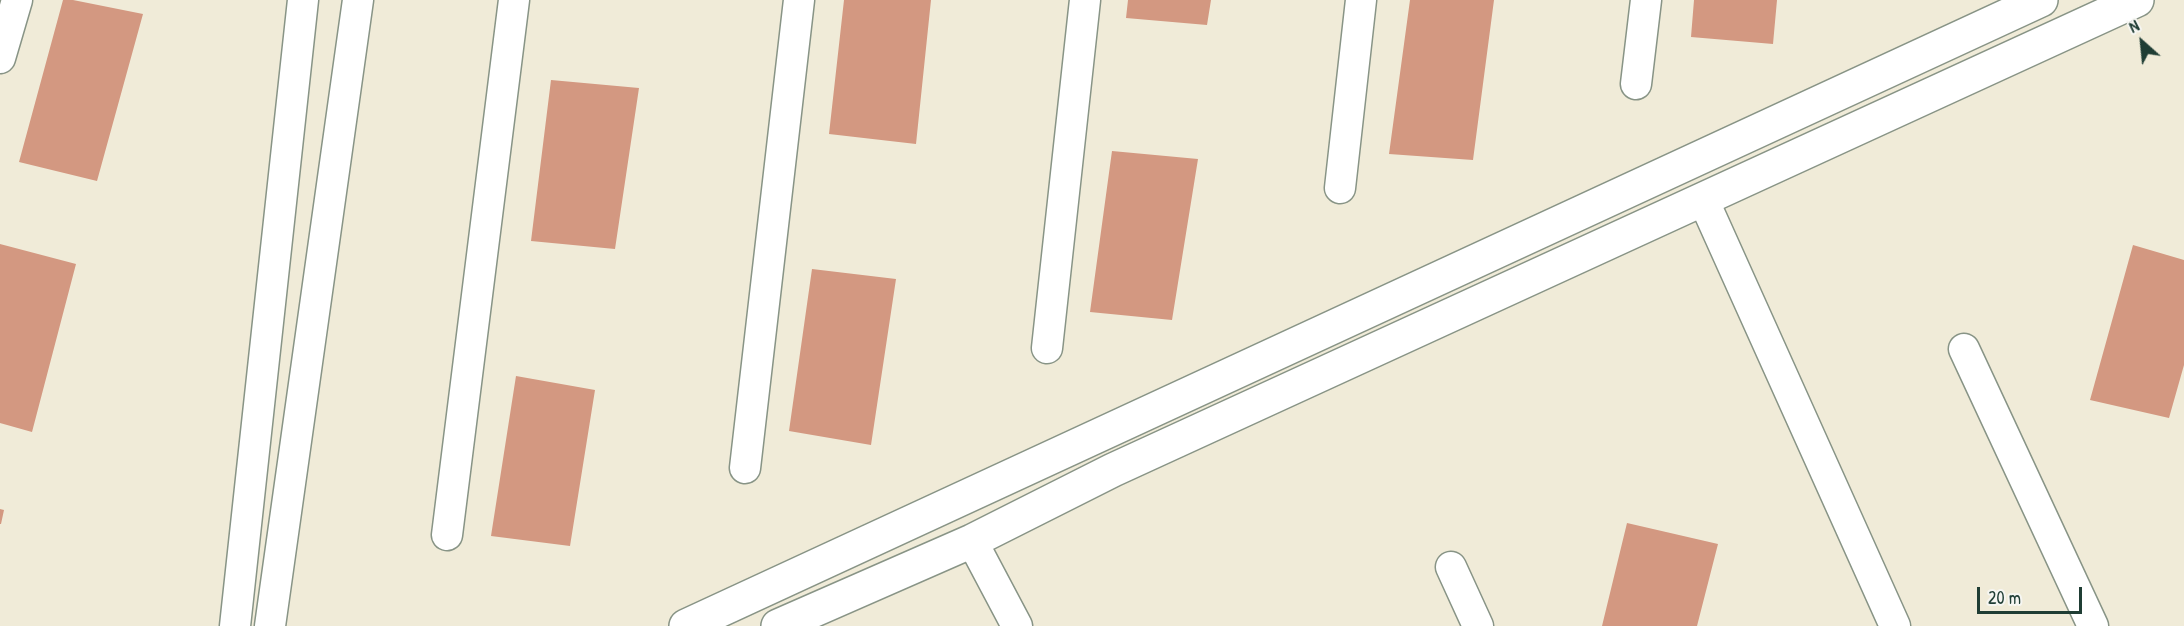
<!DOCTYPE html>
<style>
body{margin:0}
#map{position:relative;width:2184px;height:626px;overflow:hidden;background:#f0ebd8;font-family:"Patrick Hand",sans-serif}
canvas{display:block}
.north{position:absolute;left:2112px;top:12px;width:60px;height:60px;-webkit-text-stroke:4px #f6f6f2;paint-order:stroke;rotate:333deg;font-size:16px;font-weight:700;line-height:24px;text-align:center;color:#1f3d34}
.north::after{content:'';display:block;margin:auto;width:21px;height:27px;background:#1f3d34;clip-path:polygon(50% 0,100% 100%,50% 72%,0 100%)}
.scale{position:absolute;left:1977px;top:587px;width:105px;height:27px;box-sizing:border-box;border:3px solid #1f3d34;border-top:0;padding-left:8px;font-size:18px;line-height:21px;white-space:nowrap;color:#1f3d34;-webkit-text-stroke:4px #f6f6f2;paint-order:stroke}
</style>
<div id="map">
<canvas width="2184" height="626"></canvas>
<div class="north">N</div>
<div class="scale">20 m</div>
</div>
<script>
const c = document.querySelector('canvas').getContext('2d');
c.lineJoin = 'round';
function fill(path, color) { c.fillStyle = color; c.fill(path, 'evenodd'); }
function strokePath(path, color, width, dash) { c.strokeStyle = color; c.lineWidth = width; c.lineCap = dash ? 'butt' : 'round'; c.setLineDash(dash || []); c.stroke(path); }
const building = new Path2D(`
 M 63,0 L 73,0 L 143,14 L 97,181 L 19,162 Z
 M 844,0 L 931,0 L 916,144 L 829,134 Z
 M 1128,0 L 1211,0 L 1207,25 L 1126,18 Z
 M 1410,0 L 1494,0 L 1473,160 L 1389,154 Z
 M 1694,0 L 1777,0 L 1773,44 L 1691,37 Z
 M 551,80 L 639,88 L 615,249 L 531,241 Z
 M 1112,151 L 1198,159 L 1172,320 L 1090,312 Z
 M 0,244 L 76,264 L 32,432 L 0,423 Z
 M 2133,245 L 2184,260 L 2184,365 L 2169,418 L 2090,400 Z
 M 812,269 L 896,279 L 871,445 L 789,431 Z
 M 516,376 L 595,390 L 570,546 L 491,536 Z
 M 0,509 L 4,510 L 1,524 L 0,524 Z
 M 1627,523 L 1718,544 L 1697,626 L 1602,626 Z`);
const street = new Path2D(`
 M 0,58 L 17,0
 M 1636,84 L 1646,0
 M 1340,188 L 1361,0
 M 1703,199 L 1895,626
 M 1047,348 L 1085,0
 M 1964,349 L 2093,626
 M 745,468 L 799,0
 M 447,535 L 514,0
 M 972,541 L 1017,626
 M 1451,567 L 1478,626
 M 235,626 L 303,0
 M 270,626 L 358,0`);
const secondary = new Path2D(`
 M 686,626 L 2041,0
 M 778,626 L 972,541 L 1113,470 L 2137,0`);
fill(building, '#d39881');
strokePath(street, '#889486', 33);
strokePath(secondary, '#889486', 36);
strokePath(street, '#fff', 30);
strokePath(secondary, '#fff', 33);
</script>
